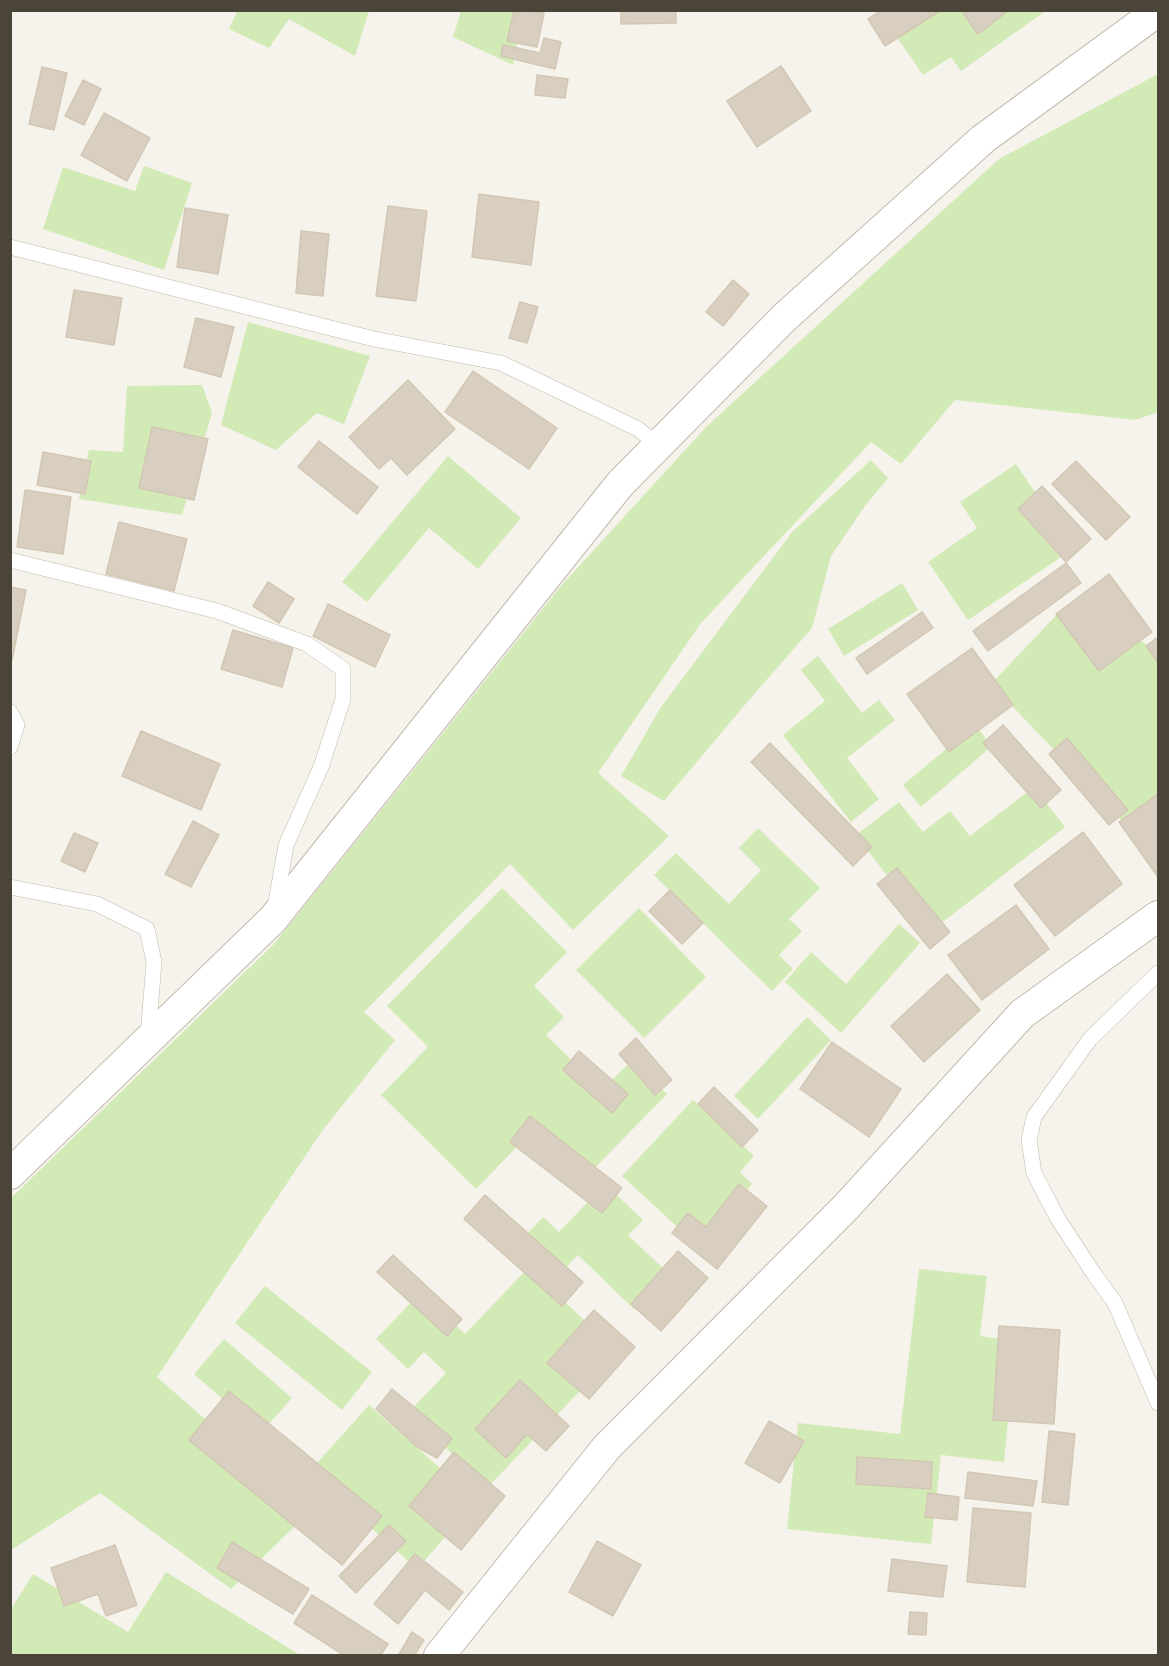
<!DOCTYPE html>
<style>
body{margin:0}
#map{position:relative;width:1169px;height:1666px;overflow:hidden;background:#f6f3ec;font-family:"DM Sans",sans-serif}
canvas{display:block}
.frame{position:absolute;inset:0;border:12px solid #4b4439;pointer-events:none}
</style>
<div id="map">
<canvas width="1169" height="1666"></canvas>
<div class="frame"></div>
</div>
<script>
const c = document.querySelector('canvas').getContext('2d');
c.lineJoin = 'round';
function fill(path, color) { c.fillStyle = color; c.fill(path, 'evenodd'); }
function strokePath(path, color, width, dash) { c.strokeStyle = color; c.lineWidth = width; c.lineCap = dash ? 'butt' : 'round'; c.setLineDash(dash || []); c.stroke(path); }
const green = new Path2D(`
 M 1047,10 L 961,71 L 951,57 L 923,75 L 885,20 L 899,11 Z
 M 237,11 L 237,10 L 369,11 L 355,56 L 289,19 L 269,48 L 229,29 Z
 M 461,11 L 523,11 L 513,65 L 453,37 Z
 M 1158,74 L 1158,412 L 1135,420 L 955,400 L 901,464 L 871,442 L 701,623 L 598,773 L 669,836 L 573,930 L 510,864 L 364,1012 L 395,1040 L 322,1131 L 157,1377 L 310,1511 L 231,1589 L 100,1493 L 11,1550 L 11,1198 L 273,945 L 561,586 L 706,427 L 999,159 Z
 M 144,166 L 192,183 L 164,270 L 43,229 L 63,167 L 135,191 Z
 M 248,322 L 370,356 L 344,424 L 317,413 L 276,450 L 221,425 Z
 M 202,385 L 212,413 L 182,515 L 79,499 L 89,450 L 123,452 L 127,386 Z
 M 448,456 L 521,518 L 478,569 L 429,528 L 367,602 L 342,582 Z
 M 871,460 L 888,478 L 865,506 L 831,556 L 812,628 L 749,700 L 664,801 L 621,776 L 661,707 L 793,531 Z
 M 1016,464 L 1073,549 L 968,620 L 928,562 L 977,528 L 960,502 Z
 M 902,583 L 918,610 L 844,656 L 828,629 Z
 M 1063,608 L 1130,633 L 1158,653 L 1158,806 L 1127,826 L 991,684 Z
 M 818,656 L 862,713 L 879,700 L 895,720 L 847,758 L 879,799 L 851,822 L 783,735 L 825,701 L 801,670 Z
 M 975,725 L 992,746 L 921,807 L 903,785 Z
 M 1034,787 L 1065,827 L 930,932 L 856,835 L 899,802 L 923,832 L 950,811 L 970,836 Z
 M 758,828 L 820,888 L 789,919 L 802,931 L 779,955 L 793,969 L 772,991 L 654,875 L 676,853 L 729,904 L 761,870 L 739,848 Z
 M 502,888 L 567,952 L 534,986 L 564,1017 L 546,1035 L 602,1090 L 632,1060 L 667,1094 L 587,1176 L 536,1127 L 476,1189 L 381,1095 L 428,1047 L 387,1006 Z
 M 639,908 L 706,977 L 644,1038 L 576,970 Z
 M 899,924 L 920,943 L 841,1033 L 785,982 L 811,952 L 846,984 Z
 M 807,1017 L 831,1040 L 758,1119 L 734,1096 Z
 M 693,1100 L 754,1156 L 740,1172 L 752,1184 L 697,1245 L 622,1176 Z
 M 605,1184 L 643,1220 L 628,1235 L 669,1274 L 635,1310 L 578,1255 L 561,1272 L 524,1237 L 543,1217 L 559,1232 Z
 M 529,1267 L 617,1352 L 487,1488 L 409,1412 L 446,1373 L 424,1352 L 408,1369 L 376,1339 L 421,1292 L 465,1334 Z
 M 919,1269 L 987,1276 L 980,1336 L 1016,1341 L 1004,1462 L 941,1455 L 931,1544 L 787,1529 L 798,1423 L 900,1434 Z
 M 265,1286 L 372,1372 L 342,1410 L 235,1323 Z
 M 224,1339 L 292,1398 L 261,1433 L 194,1374 Z
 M 369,1405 L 477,1501 L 417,1569 L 309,1472 Z
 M 166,1572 L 300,1655 L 11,1655 L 10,1611 L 33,1574 L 128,1632 Z`);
const building = new Path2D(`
 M 514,10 L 544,13 L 537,47 L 507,41 Z
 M 621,10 L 676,10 L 676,23 L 621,24 Z
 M 882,10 L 941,10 L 885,46 L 868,19 Z
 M 961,10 L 1009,10 L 978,34 Z
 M 544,38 L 561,42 L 555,69 L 501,56 L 503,45 L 540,53 Z
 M 781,66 L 811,111 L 757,147 L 727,101 Z
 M 42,67 L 67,73 L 54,130 L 29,124 Z
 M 537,75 L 568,79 L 565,98 L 535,95 Z
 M 83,80 L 101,89 L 84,125 L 65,116 Z
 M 104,113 L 150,138 L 127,181 L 81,155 Z
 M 479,194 L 539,202 L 531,265 L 472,257 Z
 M 388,206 L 427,211 L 416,301 L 376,296 Z
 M 185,208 L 228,215 L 218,274 L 177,267 Z
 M 301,231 L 329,234 L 323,296 L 296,293 Z
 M 733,280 L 749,294 L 723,326 L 706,312 Z
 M 74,290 L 122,298 L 114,345 L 66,337 Z
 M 520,302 L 538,307 L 527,343 L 509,338 Z
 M 196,318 L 234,327 L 221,377 L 184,367 Z
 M 473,371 L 557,428 L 529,469 L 445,412 Z
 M 408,380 L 455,429 L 407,475 L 391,458 L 379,469 L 349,437 Z
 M 152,427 L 208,439 L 194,500 L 139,488 Z
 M 319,441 L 378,487 L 357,514 L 298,467 Z
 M 43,452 L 91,461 L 85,494 L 37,485 Z
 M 1076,461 L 1130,517 L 1106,540 L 1052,484 Z
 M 1042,486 L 1091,539 L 1066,562 L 1018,509 Z
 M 25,490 L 71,497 L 63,554 L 17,547 Z
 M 119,522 L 187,539 L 174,591 L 106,574 Z
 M 1066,563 L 1081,583 L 988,651 L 973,631 Z
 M 1109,574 L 1152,632 L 1099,671 L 1056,614 Z
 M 268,582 L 294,599 L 279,623 L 253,606 Z
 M 10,587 L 26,590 L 12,660 L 10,659 Z
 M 328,604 L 390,635 L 375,667 L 313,636 Z
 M 922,612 L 933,628 L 867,674 L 856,658 Z
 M 233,630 L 293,648 L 282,687 L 221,669 Z
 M 1158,637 L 1158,663 L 1146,646 Z
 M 972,648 L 1013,705 L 949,752 L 907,694 Z
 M 1003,725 L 1061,790 L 1041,808 L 983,743 Z
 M 141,731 L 220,764 L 201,810 L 122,776 Z
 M 1067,738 L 1128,810 L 1109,825 L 1049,754 Z
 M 770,743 L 872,847 L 853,866 L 751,762 Z
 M 1158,794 L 1158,877 L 1119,822 Z
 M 193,821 L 219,835 L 191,887 L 165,874 Z
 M 1083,832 L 1122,884 L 1055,936 L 1014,885 Z
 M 74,833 L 98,843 L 85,872 L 61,861 Z
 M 897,868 L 950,932 L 930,949 L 877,884 Z
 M 670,890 L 703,923 L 682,944 L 649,911 Z
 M 1016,905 L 1049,949 L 982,1000 L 948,955 Z
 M 947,974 L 980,1010 L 924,1062 L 891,1026 Z
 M 636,1038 L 672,1080 L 655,1095 L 619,1054 Z
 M 832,1042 L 901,1089 L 869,1137 L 800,1089 Z
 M 579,1051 L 628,1094 L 612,1113 L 563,1070 Z
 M 714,1087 L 758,1130 L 742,1147 L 698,1104 Z
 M 530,1116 L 622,1188 L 602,1213 L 510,1142 Z
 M 739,1184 L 767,1206 L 717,1269 L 672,1233 L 688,1213 L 706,1227 Z
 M 485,1195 L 583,1282 L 562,1306 L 464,1219 Z
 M 678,1251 L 708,1278 L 661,1331 L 631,1304 Z
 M 393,1255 L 462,1319 L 447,1336 L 377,1272 Z
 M 594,1310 L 635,1347 L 589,1399 L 547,1363 Z
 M 999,1326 L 1060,1330 L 1054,1424 L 993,1420 Z
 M 520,1380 L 569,1426 L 546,1451 L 527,1434 L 506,1458 L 475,1429 Z
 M 392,1389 L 452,1438 L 437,1458 L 417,1447 L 376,1409 Z
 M 229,1391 L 382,1516 L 342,1565 L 189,1440 Z
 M 769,1421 L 804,1441 L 780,1483 L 745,1463 Z
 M 1049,1431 L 1075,1434 L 1068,1505 L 1042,1502 Z
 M 454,1452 L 505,1496 L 461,1550 L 409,1506 Z
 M 857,1457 L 932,1462 L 931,1489 L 856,1484 Z
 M 968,1472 L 1037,1481 L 1033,1506 L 965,1498 Z
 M 928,1493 L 959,1497 L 957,1520 L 925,1517 Z
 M 973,1508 L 1031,1513 L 1025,1587 L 967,1582 Z
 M 389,1525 L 406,1541 L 356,1593 L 339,1576 Z
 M 597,1541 L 641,1565 L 613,1616 L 569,1592 Z
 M 232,1542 L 309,1589 L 293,1614 L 217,1568 Z
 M 115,1545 L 137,1605 L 106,1616 L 98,1594 L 64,1606 L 51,1568 Z
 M 415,1554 L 463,1592 L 449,1610 L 425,1590 L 398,1624 L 374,1604 Z
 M 892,1559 L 947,1566 L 943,1597 L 888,1591 Z
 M 312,1595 L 388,1644 L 380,1656 L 345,1656 L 294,1623 Z
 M 910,1612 L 927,1613 L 926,1635 L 908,1634 Z
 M 412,1632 L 424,1640 L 414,1656 L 398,1656 Z`);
const service = new Path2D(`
 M 10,247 L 374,339 L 501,363 L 638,429 L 658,445
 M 10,560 L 217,611 L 307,644 L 343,669 L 343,699 L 321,767 L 286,845 L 275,908
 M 10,712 L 17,725 L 10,747
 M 10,887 L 97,904 L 147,929 L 154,962 L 148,1036
 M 1158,973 L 1090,1039 L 1034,1117 L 1029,1140 L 1034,1173 L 1058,1219 L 1094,1274 L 1115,1303 L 1158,1403`);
const minor = new Path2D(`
 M 10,1174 L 273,919 L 620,484 L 785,317 L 983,139 L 1158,11
 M 439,1656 L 607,1447 L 846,1207 L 1022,1014 L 1158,916`);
fill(green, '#d2eab5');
fill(building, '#d8cfc1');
strokePath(building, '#d3c7b4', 1.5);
strokePath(service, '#c2bbae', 16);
strokePath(minor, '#c2bbae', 32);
strokePath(service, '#fff', 15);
strokePath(minor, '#fff', 30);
</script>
